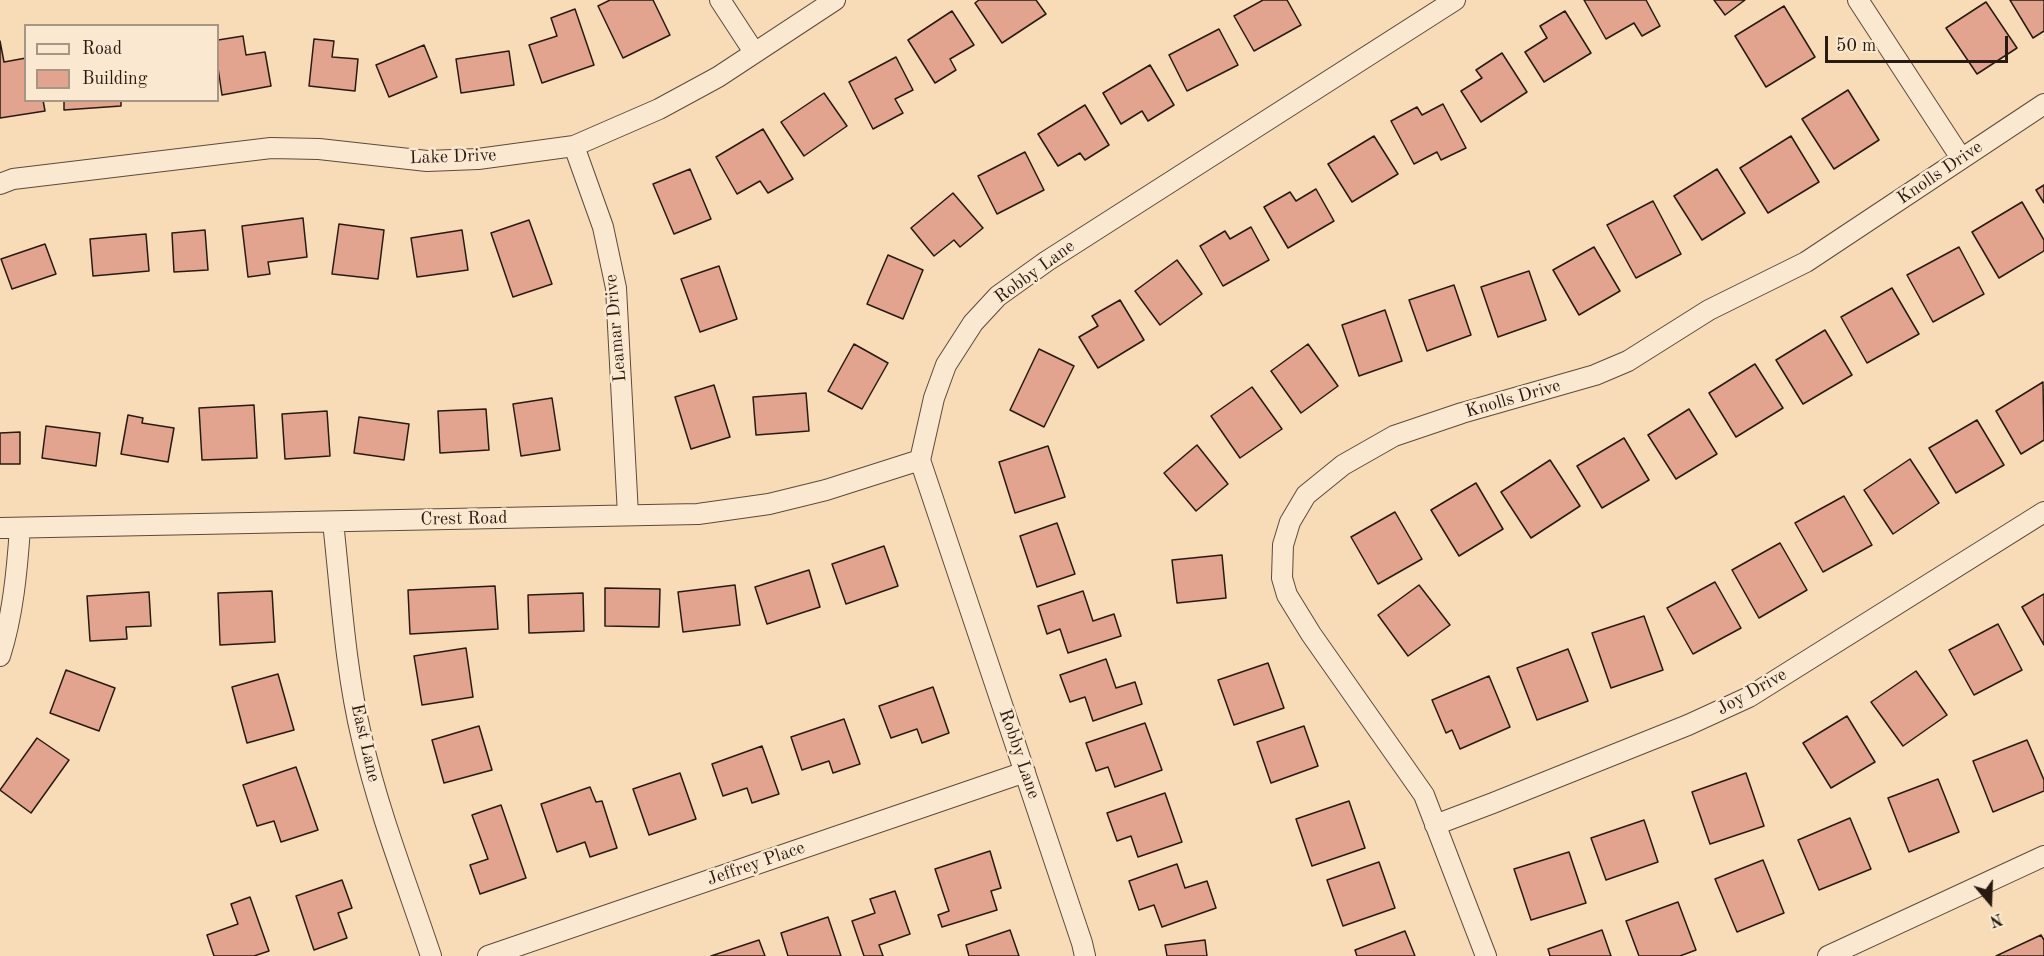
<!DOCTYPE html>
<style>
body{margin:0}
#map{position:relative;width:2044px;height:956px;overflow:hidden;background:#f8dcb7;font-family:"Old Standard TT",serif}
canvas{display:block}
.legend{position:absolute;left:24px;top:24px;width:195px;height:78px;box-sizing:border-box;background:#fae8d0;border:2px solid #a69684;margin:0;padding:8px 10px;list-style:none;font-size:18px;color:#291a11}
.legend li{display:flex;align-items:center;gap:12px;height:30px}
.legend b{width:30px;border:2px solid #a69684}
.north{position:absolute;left:1960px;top:872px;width:60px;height:60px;-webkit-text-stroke:4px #fae8d0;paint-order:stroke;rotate:161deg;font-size:16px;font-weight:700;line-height:24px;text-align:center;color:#291a11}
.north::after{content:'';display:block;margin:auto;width:21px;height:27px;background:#291a11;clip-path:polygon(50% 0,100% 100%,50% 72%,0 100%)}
.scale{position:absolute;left:1825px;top:36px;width:183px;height:27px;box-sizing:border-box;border:3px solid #291a11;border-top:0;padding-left:8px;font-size:18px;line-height:21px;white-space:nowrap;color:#291a11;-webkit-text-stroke:4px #fae8d0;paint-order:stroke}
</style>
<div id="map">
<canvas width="2044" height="956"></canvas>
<ul class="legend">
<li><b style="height:8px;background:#fae8d0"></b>Road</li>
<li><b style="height:16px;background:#e2a48e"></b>Building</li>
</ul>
<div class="north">N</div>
<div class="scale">50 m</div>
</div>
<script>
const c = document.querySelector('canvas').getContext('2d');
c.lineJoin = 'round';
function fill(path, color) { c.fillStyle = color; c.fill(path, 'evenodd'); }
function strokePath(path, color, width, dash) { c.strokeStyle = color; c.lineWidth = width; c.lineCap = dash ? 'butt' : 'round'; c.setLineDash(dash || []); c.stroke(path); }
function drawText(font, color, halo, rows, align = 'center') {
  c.font = font + ' "Old Standard TT",serif'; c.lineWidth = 5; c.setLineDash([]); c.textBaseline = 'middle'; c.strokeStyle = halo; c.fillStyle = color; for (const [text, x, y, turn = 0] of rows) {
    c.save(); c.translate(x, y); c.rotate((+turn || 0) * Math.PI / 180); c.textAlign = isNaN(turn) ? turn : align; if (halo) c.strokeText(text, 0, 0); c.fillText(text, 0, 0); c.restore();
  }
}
const building = new Path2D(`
 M 610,0 L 653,0 L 670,35 L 623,58 L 598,6 Z
 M 979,0 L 1036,0 L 1046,14 L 1002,43 L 975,3 Z
 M 1263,0 L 1287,0 L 1301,25 L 1254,51 L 1234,16 Z
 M 1584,0 L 1646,0 L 1660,26 L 1642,36 L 1634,23 L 1606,39 Z
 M 1714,0 L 1745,0 L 1725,15 Z
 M 2010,0 L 2044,0 L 2044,31 L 2033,38 Z
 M 1986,2 L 2017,48 L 1977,74 L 1946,28 Z
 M 1784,6 L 1815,57 L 1766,87 L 1735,36 Z
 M 575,9 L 594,65 L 542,83 L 529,45 L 557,36 L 551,18 Z
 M 952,11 L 974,45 L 950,59 L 956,70 L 935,83 L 908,40 Z
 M 1565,11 L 1591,53 L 1544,82 L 1525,52 L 1547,38 L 1540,26 Z
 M 1219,29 L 1238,65 L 1187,91 L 1169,55 Z
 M 243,36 L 246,55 L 265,52 L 271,86 L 222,95 L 218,68 L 218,40 Z
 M 314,39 L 334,41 L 332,57 L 358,59 L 355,91 L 309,86 Z
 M 0,41 L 4,62 L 26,58 L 26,100 L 43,100 L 45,111 L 0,118 Z
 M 424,45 L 437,77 L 389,97 L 376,65 Z
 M 509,51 L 514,85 L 461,93 L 456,59 Z
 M 1502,53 L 1527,92 L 1481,122 L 1461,91 L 1482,78 L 1476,70 Z
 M 896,57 L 913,90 L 895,99 L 903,113 L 873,129 L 849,82 Z
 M 1150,65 L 1174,105 L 1148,121 L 1142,111 L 1121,124 L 1103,93 Z
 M 1848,90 L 1879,140 L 1834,169 L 1802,119 Z
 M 824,93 L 847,126 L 804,156 L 781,122 Z
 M 64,100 L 121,100 L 121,106 L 64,110 Z
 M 1443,104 L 1466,148 L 1441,160 L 1437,152 L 1414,164 L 1391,121 L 1417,107 L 1422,115 Z
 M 1085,105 L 1109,145 L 1085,160 L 1080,153 L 1058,166 L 1038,134 Z
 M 763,129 L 793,179 L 768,193 L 760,181 L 737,194 L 716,157 Z
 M 1374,136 L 1398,174 L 1352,202 L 1328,164 Z
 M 1791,136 L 1819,182 L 1768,213 L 1740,168 Z
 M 1025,152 L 1044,190 L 997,214 L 978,176 Z
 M 690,169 L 711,219 L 674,234 L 653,184 Z
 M 1717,169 L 1745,213 L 1702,240 L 1674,196 Z
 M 2044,185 L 2044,203 L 2036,190 Z
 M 1316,189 L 1334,221 L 1288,248 L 1264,207 L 1290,192 L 1296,201 Z
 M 953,193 L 983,228 L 960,247 L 954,240 L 934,256 L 911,228 Z
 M 1653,201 L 1681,254 L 1636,278 L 1607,225 Z
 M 2022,202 L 2044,240 L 2044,251 L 1999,278 L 1972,232 Z
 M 303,218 L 307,257 L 268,262 L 270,274 L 248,277 L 242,226 Z
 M 529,220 L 552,284 L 513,297 L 491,233 Z
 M 339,224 L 384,230 L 378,279 L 332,274 Z
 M 1251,227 L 1269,260 L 1223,286 L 1200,246 L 1225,231 L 1230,239 Z
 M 205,230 L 208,270 L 174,272 L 172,233 Z
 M 462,230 L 468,270 L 417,277 L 411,238 Z
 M 146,234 L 149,271 L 93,276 L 90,239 Z
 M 45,244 L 56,274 L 12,289 L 1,259 Z
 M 1594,247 L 1620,291 L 1579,315 L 1553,270 Z
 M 1959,247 L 1984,294 L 1933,322 L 1907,275 Z
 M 888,255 L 923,270 L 903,319 L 867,304 Z
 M 1177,260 L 1202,294 L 1160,325 L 1135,291 Z
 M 719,266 L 737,319 L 700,332 L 681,279 Z
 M 1529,271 L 1546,320 L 1498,337 L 1481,287 Z
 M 1454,285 L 1471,335 L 1427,351 L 1409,300 Z
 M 1892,288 L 1919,334 L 1867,363 L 1841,317 Z
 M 1120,300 L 1144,340 L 1098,368 L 1079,337 L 1098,326 L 1092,316 Z
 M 1385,310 L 1402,361 L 1359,376 L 1342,325 Z
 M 1825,330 L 1852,375 L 1803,404 L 1776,360 Z
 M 854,344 L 888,363 L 862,409 L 828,391 Z
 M 1308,344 L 1338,386 L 1301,413 L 1271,371 Z
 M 1039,349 L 1074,366 L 1044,427 L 1010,410 Z
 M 1755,364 L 1783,408 L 1736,437 L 1709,393 Z
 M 2043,382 L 2044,440 L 2021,454 L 1996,411 Z
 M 714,385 L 730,437 L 691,449 L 675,397 Z
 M 1252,387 L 1282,429 L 1240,458 L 1211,416 Z
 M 806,393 L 809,431 L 756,435 L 753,397 Z
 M 552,398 L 560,450 L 521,456 L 513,404 Z
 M 254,405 L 257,458 L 202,460 L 199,408 Z
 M 486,409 L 489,450 L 440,453 L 438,411 Z
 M 1689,409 L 1717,454 L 1676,479 L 1648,435 Z
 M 327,411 L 330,456 L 285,459 L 282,414 Z
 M 128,415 L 143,418 L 142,423 L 174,428 L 168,462 L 121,454 Z
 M 359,417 L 409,424 L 404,460 L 354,453 Z
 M 1977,420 L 2004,465 L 1956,493 L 1929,448 Z
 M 46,426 L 100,433 L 96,466 L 42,458 Z
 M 20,432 L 20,464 L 0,464 L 0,433 Z
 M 1624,438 L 1649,480 L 1602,508 L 1577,466 Z
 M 1197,445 L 1228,484 L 1196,511 L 1164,473 Z
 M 1048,446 L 1065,497 L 1015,513 L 999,462 Z
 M 1910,459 L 1939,503 L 1893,534 L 1864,490 Z
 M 1550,460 L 1580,506 L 1531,538 L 1501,492 Z
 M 1476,483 L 1503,529 L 1459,556 L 1431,510 Z
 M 1844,496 L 1872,545 L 1823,572 L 1795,523 Z
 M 1395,512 L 1422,559 L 1378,584 L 1351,537 Z
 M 1057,523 L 1075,574 L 1037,587 L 1020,536 Z
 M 1780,543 L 1807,590 L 1759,618 L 1732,570 Z
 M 884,546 L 898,586 L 846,604 L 832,564 Z
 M 1222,555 L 1226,598 L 1177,603 L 1172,560 Z
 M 809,570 L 820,607 L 767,624 L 755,587 Z
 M 1715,582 L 1741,628 L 1693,654 L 1667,608 Z
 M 735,585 L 740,625 L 683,632 L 678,592 Z
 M 1419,585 L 1450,625 L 1408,656 L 1378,615 Z
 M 495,586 L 498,629 L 410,634 L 408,590 Z
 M 605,588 L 660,589 L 659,627 L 605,626 Z
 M 272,591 L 275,642 L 220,645 L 218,593 Z
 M 1083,591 L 1093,621 L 1114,614 L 1121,636 L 1068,653 L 1060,629 L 1047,634 L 1038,606 Z
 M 149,592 L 151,626 L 126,627 L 127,639 L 90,641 L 87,596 Z
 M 583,593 L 584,631 L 529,633 L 528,595 Z
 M 2044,594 L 2044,645 L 2022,607 Z
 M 1644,616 L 1663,670 L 1611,688 L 1592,633 Z
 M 1998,624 L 2022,670 L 1974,695 L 1949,650 Z
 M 466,648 L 473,697 L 422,705 L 414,656 Z
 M 1568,649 L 1588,701 L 1537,720 L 1517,668 Z
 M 1106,659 L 1116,688 L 1135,682 L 1142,704 L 1093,721 L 1085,697 L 1070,702 L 1060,675 Z
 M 1268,663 L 1284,708 L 1234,725 L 1218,680 Z
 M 66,670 L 115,688 L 99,731 L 50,713 Z
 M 1916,671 L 1947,715 L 1903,746 L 1871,702 Z
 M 278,674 L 294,730 L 247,743 L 232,687 Z
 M 1489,676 L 1510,727 L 1460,749 L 1452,730 L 1446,733 L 1432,700 Z
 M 933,687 L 949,733 L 922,743 L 917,729 L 891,738 L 879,706 Z
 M 1847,716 L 1875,762 L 1831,788 L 1803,743 Z
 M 844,719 L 860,764 L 833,773 L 829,761 L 802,770 L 791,737 Z
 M 1145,723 L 1162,770 L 1115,787 L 1108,767 L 1096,771 L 1086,743 Z
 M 479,726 L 492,770 L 444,783 L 432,740 Z
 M 1304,726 L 1318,766 L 1271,783 L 1257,742 Z
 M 37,738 L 69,760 L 31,813 L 0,790 Z
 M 2027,740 L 2044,780 L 2044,791 L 1993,812 L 1973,761 Z
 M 762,746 L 779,794 L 752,803 L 747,788 L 723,796 L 712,764 Z
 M 296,767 L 318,830 L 281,842 L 274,821 L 257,826 L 243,785 Z
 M 680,773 L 696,819 L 649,835 L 633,789 Z
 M 1746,773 L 1764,826 L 1710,844 L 1692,792 Z
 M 1938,779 L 1959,832 L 1909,852 L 1888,798 Z
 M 590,787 L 596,802 L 602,801 L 617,848 L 590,857 L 585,842 L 557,852 L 541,804 Z
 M 1165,793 L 1182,842 L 1138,857 L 1131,836 L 1117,841 L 1107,813 Z
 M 1349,801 L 1365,848 L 1312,866 L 1296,819 Z
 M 501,805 L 526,878 L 480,894 L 470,865 L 488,859 L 472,815 Z
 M 1850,818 L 1871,869 L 1819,890 L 1798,840 Z
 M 1644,820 L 1658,862 L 1606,880 L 1591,838 Z
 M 990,851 L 1001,888 L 991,891 L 997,910 L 942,927 L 938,915 L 949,911 L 935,869 Z
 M 1569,852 L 1586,903 L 1531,920 L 1514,869 Z
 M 1763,860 L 1784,913 L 1737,932 L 1715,879 Z
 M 1379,862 L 1395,908 L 1343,926 L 1327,880 Z
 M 1177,864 L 1185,888 L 1207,881 L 1216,908 L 1162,927 L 1154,905 L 1139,910 L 1129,881 Z
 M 342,880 L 352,908 L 338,913 L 347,938 L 314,950 L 296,896 Z
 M 895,891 L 910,934 L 879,945 L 883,956 L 864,956 L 852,921 L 875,913 L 870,899 Z
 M 250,897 L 269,951 L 254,956 L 214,956 L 207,935 L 238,924 L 231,904 Z
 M 1678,902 L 1696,950 L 1680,956 L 1639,956 L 1626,921 Z
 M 828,917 L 841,956 L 788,956 L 781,933 Z
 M 1010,930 L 1019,956 L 969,956 L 966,945 Z
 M 1602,930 L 1611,956 L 1550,956 L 1548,949 Z
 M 1405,931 L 1415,956 L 1357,956 L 1355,950 Z
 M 2041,935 L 2044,940 L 2044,956 L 1996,956 Z
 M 759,940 L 765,956 L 711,956 Z
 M 1205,940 L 1207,956 L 1167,956 L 1165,945 Z`);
const street = new Path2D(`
 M 720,0 L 754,52
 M 1858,0 L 1961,158
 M 574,146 L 603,227 L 616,288 L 628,515
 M 0,184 L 13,179 L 271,148 L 319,149 L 427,161 L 478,159 L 574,146 L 659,109 L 718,77 L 835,0
 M 333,522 C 341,594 345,668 362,739 C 379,813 407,884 431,956
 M 0,528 L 698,514 L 769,504 L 826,490 L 920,460
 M 0,656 C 13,615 17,571 20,528
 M 1435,825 L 1493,803 L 1688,725 L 1749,697 L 2044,512
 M 488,956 L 1025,772
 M 1085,956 L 1082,943 L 920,460 L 934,398 L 946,365 L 973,323 L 998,296 L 1047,261 L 1455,0
 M 1486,956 L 1424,795 L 1311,634 L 1287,595 L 1282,578 L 1283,545 L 1290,522 L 1306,495 L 1343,465 L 1394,436 L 1462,413 L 1595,375 L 1628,361 L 1709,310 L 1806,262 L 2044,104
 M 1828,956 L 2044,856`);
const streetNames = [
 ["Lake Drive",453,157,-2],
 ["Knolls Drive",1940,173,-34],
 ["Robby Lane",1035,272,-36],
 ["Leamar Drive",616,328,-95],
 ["Knolls Drive",1513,399,-16],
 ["Crest Road",464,519,-1],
 ["Joy Drive",1752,692,-29],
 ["East Lane",365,743,77],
 ["Robby Lane",1019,754,71],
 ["Jeffrey Place",756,864,-19]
];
fill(building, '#e2a48e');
strokePath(building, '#291a11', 1.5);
strokePath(street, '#5d4a3a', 22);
strokePath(street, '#fae8d0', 20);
drawText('18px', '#291a11', '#fae8d0', streetNames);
</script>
